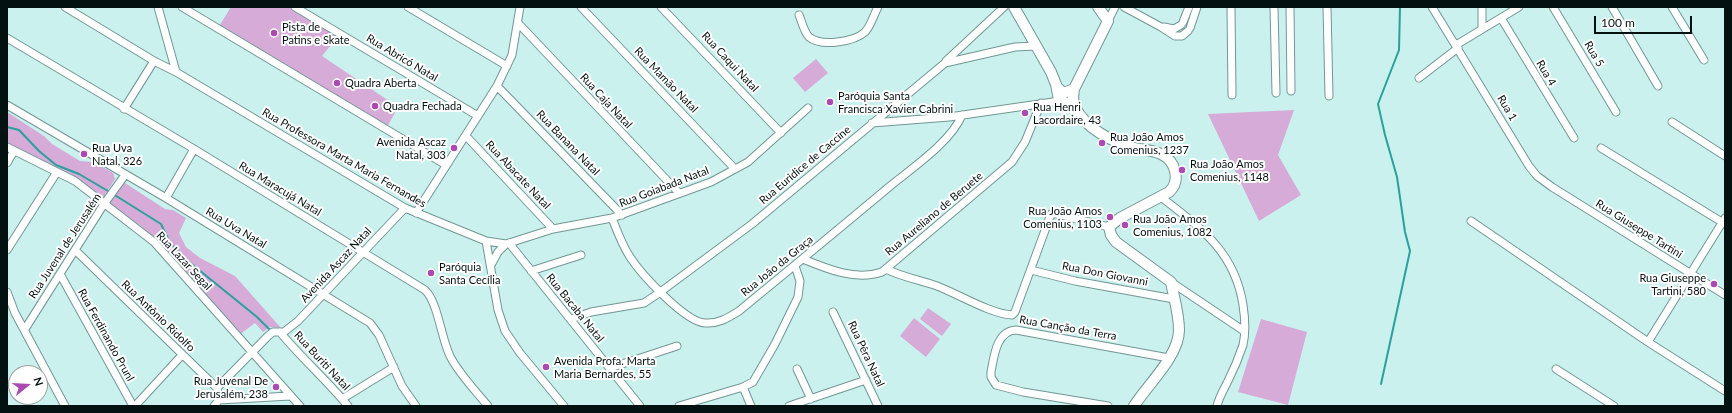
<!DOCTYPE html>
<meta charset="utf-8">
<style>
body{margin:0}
#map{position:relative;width:1732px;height:413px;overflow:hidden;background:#caf1ee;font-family:Lato,sans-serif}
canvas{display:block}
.frame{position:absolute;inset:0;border:8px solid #041111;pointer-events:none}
.north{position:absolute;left:8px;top:365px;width:40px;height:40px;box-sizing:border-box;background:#fff;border:1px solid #9ba0a0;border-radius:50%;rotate:72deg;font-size:11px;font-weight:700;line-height:16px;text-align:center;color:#041111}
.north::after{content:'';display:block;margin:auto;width:14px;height:18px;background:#ab4ab1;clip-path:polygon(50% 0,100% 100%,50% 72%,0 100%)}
.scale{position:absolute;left:1594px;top:16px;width:98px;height:18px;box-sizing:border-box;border:2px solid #041111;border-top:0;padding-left:5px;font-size:12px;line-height:14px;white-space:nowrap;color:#041111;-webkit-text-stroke:3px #fff;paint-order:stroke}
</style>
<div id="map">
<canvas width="1732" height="413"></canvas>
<div class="frame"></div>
<div class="north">N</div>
<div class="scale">100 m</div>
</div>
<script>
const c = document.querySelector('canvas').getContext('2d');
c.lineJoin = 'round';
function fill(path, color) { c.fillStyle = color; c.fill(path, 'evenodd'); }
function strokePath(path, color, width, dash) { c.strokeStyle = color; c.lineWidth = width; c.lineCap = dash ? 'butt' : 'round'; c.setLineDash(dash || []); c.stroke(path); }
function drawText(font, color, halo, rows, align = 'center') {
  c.font = font + ' Lato,sans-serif'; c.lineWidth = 4; c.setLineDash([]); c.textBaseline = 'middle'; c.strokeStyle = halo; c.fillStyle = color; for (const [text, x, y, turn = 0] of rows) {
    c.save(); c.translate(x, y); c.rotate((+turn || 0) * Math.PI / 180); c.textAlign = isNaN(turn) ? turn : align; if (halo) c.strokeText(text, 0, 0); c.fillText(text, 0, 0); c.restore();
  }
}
const green = new Path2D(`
 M 231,7 L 295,7 L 340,34 L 322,56 L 398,107 L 386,129 L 218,28 Z
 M 816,59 L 828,73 L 805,92 L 793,78 Z
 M 1294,110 L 1278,155 L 1301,195 L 1259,221 L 1208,114 Z
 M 7,112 L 44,136 L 52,144 L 80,161 L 94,162 L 113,173 L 115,179 L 103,198 L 7,146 Z
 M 122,183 L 125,183 L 165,209 L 173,210 L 186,218 L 179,233 L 186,247 L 200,258 L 235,276 L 281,328 L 270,327 L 263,332 L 255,323 L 239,335 L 141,226 L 110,206 L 110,202 Z
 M 928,308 L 951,324 L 942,336 L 920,319 Z
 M 914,318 L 940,339 L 926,357 L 900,336 Z
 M 1261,319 L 1307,332 L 1288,405 L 1238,392 Z`);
const stream = new Path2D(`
 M 7,127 L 19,130 L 39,151 L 56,165 L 79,174 L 108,191
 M 113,194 L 161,224 L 170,243 L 183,257 L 257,317 L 269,329
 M 1381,384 L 1410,251 L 1405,232 L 1397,177 L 1385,135 L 1378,104 L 1399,50 L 1400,7`);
const street = new Path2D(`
 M 65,7 L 154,61 L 176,72
 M 158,7 L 176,72 L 405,208 L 486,241 L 498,310 L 505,331 L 520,353 L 564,406
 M 182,7 L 446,165
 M 295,7 L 478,116
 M 408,7 L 507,66
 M 581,7 L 735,169
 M 661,7 L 781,133
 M 1124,7 L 1161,27 L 1175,36 L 1182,36 L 1188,31
 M 1231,7 L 1232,95
 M 1274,7 L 1276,93
 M 1290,7 L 1291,91
 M 1327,7 L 1329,96
 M 1432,7 L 1529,166 L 1537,176 L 1552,187 L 1725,295
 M 1482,7 L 1482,29
 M 1553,7 L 1616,112
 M 1612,7 L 1658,86
 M 1672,7 L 1704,60
 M 799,15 C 802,22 804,32 809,37 C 821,47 854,42 865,32 C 871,26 874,14 878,7
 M 1501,18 L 1574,138
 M 1108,21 L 1115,7
 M 1183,22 L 1189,7
 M 518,23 L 679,193
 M 1164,27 L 1174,29 L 1181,25
 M 1190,28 L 1197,7
 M 7,38 L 194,149 L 425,290 C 438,302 441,338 450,356 C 459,374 475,390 488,406
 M 1456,45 L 1519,7
 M 946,61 L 1004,7
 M 1419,78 L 1458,48
 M 497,86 L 622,215
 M 7,105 L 166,198 L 370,323 L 379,335 L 402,386 L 416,406
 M 124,109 L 154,61
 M 1672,122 L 1725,156
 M 872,123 L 949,117 L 1060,101
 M 466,136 L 553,229
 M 7,147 L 75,181 L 154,242 L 300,406
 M 1601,148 L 1725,224
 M 7,163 L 14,151
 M 1161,197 C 1201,228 1235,252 1243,305 C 1245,318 1246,332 1243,345 C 1239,357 1234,369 1228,381 C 1224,389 1219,397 1217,406
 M 166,198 L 194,149
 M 416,213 L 497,86 L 512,55 L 520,7
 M 612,218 C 617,231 622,245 630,257 C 641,274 685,322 705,323 C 718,324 728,318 739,311 C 789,270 839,229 889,187 C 912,168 951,142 962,115
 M 1471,221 L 1648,342 L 1725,391
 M 486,241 L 506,244 L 553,229 L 612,218 L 711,182 L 748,162 L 808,108
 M 509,243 L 640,406
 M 7,250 L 57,172
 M 75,250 L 217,388 L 219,400
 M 803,259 C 827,269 856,281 882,272 L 1012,162 L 1025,142 L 1041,103
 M 491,265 L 498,252 L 506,244
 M 886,269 C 902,277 920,280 937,286 C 958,294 991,314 1012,315 L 1015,312 L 1051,214 L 1057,214 L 1109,227
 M 1031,270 L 1075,281 L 1174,299
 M 531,271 L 581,255
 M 60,274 L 133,406
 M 1171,282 L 1244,331
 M 7,292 L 15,313 L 65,406
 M 833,312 L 878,406
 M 571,319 L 591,312 L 644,303 L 659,293 L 752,224 L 945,63 L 1015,47 L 1036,46
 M 25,329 L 104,204 L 125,175
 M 280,332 C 301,358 327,380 348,406
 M 1648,342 L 1725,218
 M 610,368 L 677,346
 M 797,369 L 811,399
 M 1556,369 L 1614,406
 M 743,387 L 751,406
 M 217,388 L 268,336 L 273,332 L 284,332 L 298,321 L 405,208
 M 342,399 L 394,367
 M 135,406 L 182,355
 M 214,406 L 219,400 L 290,396
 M 679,406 L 743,387 L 753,382 L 775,344 L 798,297 L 800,281 L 795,266
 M 789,406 L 866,380
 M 1108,406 L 1023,392 L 996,385 L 991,377 L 991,372 C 994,357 996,331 1016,330 L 1169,358`);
const secondary = new Path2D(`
 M 1014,7 L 1051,72 L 1057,87 L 1062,92 L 1066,92 L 1074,89
 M 1098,7 L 1108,21 L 1074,89 C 1073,95 1072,101 1075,107 C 1085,128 1112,142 1134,148 C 1143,150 1152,150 1161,154 C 1176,161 1181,181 1169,192 L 1120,218 L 1109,227 L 1111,235 L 1116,242 L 1171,282 C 1174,298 1179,314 1179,330 C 1179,356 1148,384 1134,406
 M 1056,84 L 1059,100 L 1070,104 L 1075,108`);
const markers = [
 [274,33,4,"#ab4ab1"],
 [337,83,4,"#ab4ab1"],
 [830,102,4,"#ab4ab1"],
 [375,106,4,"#ab4ab1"],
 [1025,113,4,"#ab4ab1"],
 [1102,143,4,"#ab4ab1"],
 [454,148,4,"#ab4ab1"],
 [84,154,4,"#ab4ab1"],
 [1182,170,4,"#ab4ab1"],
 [1110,217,4,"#ab4ab1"],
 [1125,225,4,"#ab4ab1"],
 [431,273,4,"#ab4ab1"],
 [1714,284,4,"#ab4ab1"],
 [546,367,4,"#ab4ab1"],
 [276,387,4,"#ab4ab1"]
];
const poiNames = [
 ["Pista de",282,27],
 ["Patins e Skate",282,40],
 ["Quadra Aberta",345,83],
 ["Paróquia Santa",838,96],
 ["Francisca Xavier Cabrini",838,109],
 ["Quadra Fechada",383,106],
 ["Rua Henri",1033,107],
 ["Lacordaire, 43",1033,120],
 ["Rua João Amos",1110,137],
 ["Comenius, 1237",1110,150],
 ["Avenida Ascaz",446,142,"right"],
 ["Natal, 303",446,155,"right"],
 ["Rua Uva",92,148],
 ["Natal, 326",92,161],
 ["Rua João Amos",1190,164],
 ["Comenius, 1148",1190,177],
 ["Rua João Amos",1102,211,"right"],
 ["Comenius, 1103",1102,224,"right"],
 ["Rua João Amos",1133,219],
 ["Comenius, 1082",1133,232],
 ["Paróquia",439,267],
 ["Santa Cecília",439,280],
 ["Rua Giuseppe",1706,278,"right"],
 ["Tartini, 580",1706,291,"right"],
 ["Avenida Profa. Marta",554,361],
 ["Maria Bernardes, 55",554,374],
 ["Rua Juvenal De",268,381,"right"],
 ["Jerusalém, 238",268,394,"right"]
];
const streetNames = [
 ["Rua 5",1594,54,59],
 ["Rua Abricó Natal",402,58,31],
 ["Rua Caqui Natal",730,62,47],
 ["Rua 4",1546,73,59],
 ["Rua Mamão Natal",666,80,46],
 ["Rua Caja Natal",606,101,47],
 ["Rua 1",1507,108,59],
 ["Rua Banana Natal",568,143,46],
 ["Rua Professora Marta Maria Fernandes",344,158,30],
 ["Rua Euridice de Caccine",805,165,-40],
 ["Rua Abacate Natal",518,175,47],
 ["Rua Goiabada Natal",664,187,-21],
 ["Rua Maracujá Natal",280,189,31],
 ["Rua Aureliano de Beruete",934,214,-40],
 ["Rua Uva Natal",236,228,31],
 ["Rua Giuseppe Tartini",1639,229,32],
 ["Rua Juvenal de Jerusalém",65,246,-57],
 ["Rua Lazar Segal",184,261,47],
 ["Avenida Ascaz Natal",336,265,-47],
 ["Rua João da Graça",777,266,-39],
 ["Rua Don Giovanni",1105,274,11],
 ["Rua Bacaba Natal",575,308,51],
 ["Rua Antônio Ridolfo",158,316,44],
 ["Rua Canção da Terra",1068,328,10],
 ["Rua Ferdinando Prunl",106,335,61],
 ["Rua Pêra Natal",866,354,65],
 ["Rua Buriti Natal",322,361,47]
];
fill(green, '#d6abd8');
strokePath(stream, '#2ba09c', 2);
strokePath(street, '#729794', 9);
strokePath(secondary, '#729794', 12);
strokePath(street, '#fff', 7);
strokePath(secondary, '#fff', 10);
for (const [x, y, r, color] of markers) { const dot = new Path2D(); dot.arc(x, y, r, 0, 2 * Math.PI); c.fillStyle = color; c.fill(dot); strokePath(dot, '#fff', 1.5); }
drawText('11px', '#041111', '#fff', poiNames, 'left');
drawText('11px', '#041111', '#fff', streetNames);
</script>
